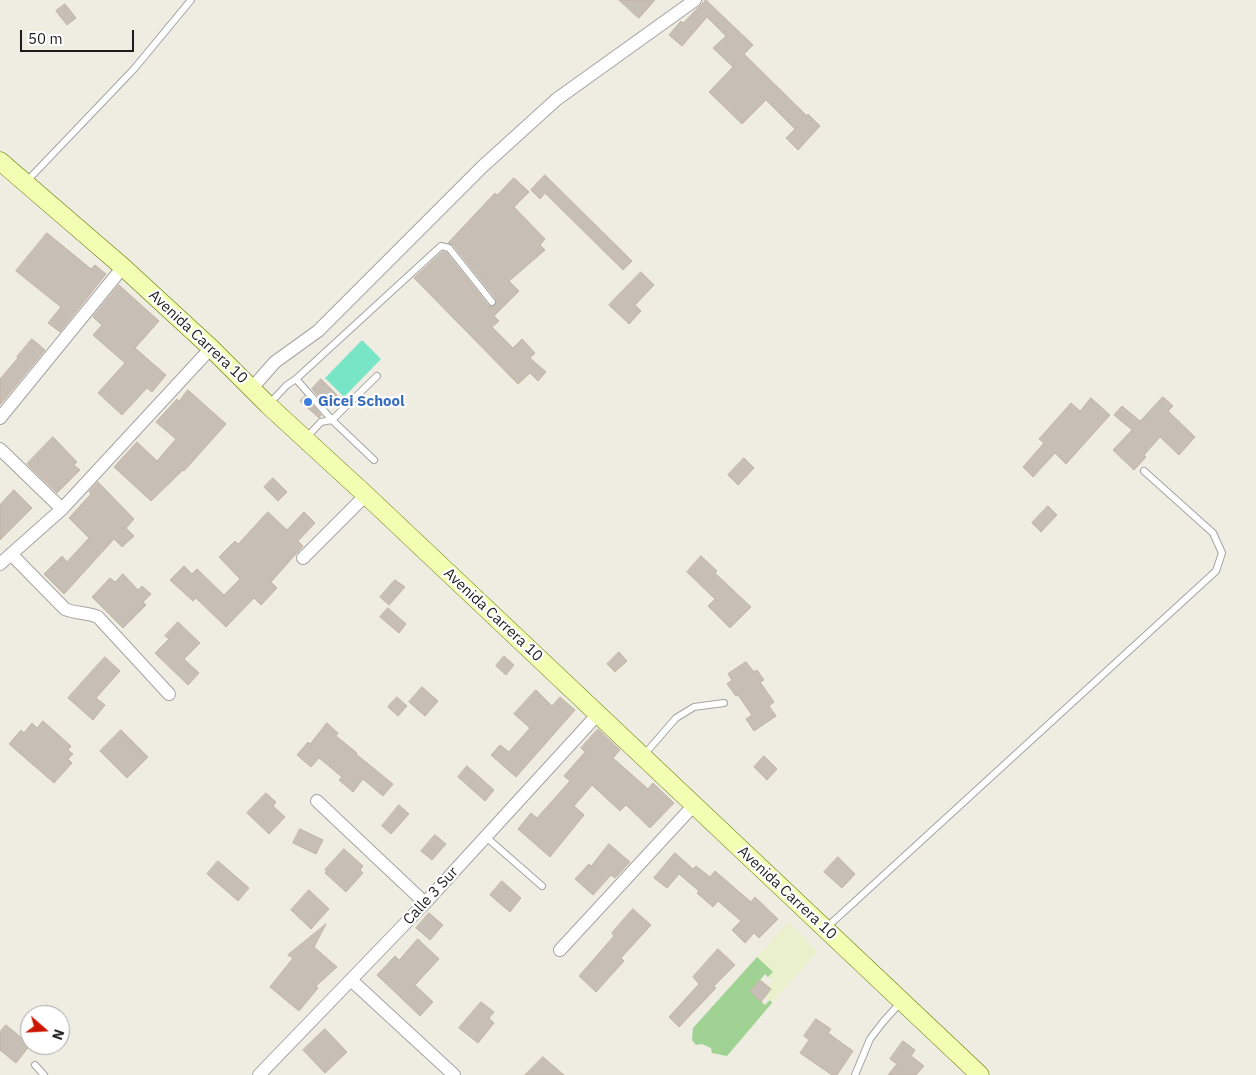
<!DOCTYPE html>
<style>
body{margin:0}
#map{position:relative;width:1256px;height:1075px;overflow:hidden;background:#efece2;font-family:"IBM Plex Sans",sans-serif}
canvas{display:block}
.north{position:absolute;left:20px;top:1005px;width:50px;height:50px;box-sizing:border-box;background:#fff;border:1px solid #a5a5a5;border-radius:50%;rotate:109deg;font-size:14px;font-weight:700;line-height:20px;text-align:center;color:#1d1d1d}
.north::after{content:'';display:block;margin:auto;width:18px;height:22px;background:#ca1600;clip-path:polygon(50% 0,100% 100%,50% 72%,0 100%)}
.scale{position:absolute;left:20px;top:30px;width:114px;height:22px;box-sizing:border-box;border:2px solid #1d1d1d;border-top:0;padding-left:6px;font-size:15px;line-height:18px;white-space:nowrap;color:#1d1d1d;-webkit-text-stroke:4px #fff;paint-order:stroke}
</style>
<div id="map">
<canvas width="1256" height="1075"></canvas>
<div class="north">N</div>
<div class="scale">50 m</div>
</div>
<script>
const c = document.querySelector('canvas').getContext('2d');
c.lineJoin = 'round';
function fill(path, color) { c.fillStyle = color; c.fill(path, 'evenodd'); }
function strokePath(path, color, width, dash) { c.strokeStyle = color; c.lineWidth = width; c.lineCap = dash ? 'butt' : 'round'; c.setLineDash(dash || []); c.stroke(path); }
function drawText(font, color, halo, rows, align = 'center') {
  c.font = font + ' "IBM Plex Sans",sans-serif'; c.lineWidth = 4.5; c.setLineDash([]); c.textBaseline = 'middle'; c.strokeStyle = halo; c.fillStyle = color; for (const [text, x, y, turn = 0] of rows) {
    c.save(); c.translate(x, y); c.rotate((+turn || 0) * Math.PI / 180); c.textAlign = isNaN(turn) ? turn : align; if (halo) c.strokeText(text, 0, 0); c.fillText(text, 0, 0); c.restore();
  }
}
const farmland = new Path2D(`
 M 789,922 L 817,952 L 772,1003 L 765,996 L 771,989 L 768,987 L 774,981 L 768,977 L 773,972 L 757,957 Z`);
const forest = new Path2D(`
 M 757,957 L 773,972 L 768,977 L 765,974 L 751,991 L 765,1005 L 770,1000 L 772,1003 L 727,1056 L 712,1053 L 711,1048 L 702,1044 L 696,1045 L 692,1040 L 693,1028 Z`);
const pitch = new Path2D(`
 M 362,340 L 381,359 L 344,397 L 325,378 Z`);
const building = new Path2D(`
 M 619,0 L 655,0 L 639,18 Z
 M 706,0 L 753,45 L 744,54 L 807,116 L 808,114 L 820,126 L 798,150 L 786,138 L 795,129 L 766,100 L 742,124 L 709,92 L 733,67 L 713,48 L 726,36 L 707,17 L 682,46 L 669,35 L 681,21 L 683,23 Z
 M 65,4 L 76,18 L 67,25 L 56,11 Z
 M 545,175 L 632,261 L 623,270 L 545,193 L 540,199 L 531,190 Z
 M 514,178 L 529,192 L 514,207 L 545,239 L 540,245 L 545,250 L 509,281 L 519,291 L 494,316 L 499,321 L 492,327 L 513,348 L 522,339 L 535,353 L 530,358 L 546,372 L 538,381 L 530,373 L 518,384 L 414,278 L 442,252 L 446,252 L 488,305 L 492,307 L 495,306 L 496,299 L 453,245 L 448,243 L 495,193 L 497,195 Z
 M 47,233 L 91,269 L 95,265 L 106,274 L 60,332 L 48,323 L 61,307 L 16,271 Z
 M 641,272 L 654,285 L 635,305 L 641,311 L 629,324 L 609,305 Z
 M 119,285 L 159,321 L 135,348 L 166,375 L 152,392 L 147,388 L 122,415 L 98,393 L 125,363 L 93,335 L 102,325 L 93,317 Z
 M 32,339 L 45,350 L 0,405 L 0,379 L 18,358 L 17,357 Z
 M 321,379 L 339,397 L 328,408 L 312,389 Z
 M 188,390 L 226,424 L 184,471 L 183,470 L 151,501 L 114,467 L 137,442 L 157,461 L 176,439 L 156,422 L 177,399 L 179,401 Z
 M 305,396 L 321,415 L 319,418 L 300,401 Z
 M 1163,397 L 1173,406 L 1168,411 L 1195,437 L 1179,455 L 1160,437 L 1144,455 L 1146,457 L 1134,470 L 1113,450 L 1132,430 L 1114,415 L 1122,406 L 1140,421 Z
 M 1091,398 L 1110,415 L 1066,464 L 1055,453 L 1033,477 L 1023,467 L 1044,443 L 1039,439 L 1071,403 L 1080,411 Z
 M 53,437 L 77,462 L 74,465 L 80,470 L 57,493 L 27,464 Z
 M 744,458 L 754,468 L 738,485 L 728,475 Z
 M 273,478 L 287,492 L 278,501 L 264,487 Z
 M 98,482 L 134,519 L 126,528 L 134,536 L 122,547 L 114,539 L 64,594 L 44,574 L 62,556 L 67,562 L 89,538 L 69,518 L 91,494 L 89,492 Z
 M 14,490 L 32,508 L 0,540 L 0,505 Z
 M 1048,506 L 1057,515 L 1041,532 L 1032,523 Z
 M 268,512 L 287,530 L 304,512 L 315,523 L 298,541 L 303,546 L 271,582 L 277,588 L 261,605 L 254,598 L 226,627 L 196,598 L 193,601 L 170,580 L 184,566 L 192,574 L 197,569 L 224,595 L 240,579 L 219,557 L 235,541 L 238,544 Z
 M 701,556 L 717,571 L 715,573 L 751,607 L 730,628 L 708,606 L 715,599 L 687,572 Z
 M 123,574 L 138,590 L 142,586 L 151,594 L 143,602 L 146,605 L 123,628 L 92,597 L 110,578 L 115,582 Z
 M 395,580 L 405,587 L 389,605 L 380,597 Z
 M 388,608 L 406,624 L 399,633 L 380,617 Z
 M 178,622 L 200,643 L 184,659 L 199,673 L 188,685 L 155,653 L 169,639 L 165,636 Z
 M 619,652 L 627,661 L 615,672 L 607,664 Z
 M 504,656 L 514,665 L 506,675 L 496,666 Z
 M 105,657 L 120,671 L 96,698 L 105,705 L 93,720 L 68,698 Z
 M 746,662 L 754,672 L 757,670 L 764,680 L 760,682 L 774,702 L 769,706 L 776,716 L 754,731 L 746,719 L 752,715 L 738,695 L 736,696 L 727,684 L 732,680 L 728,674 Z
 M 422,687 L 438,701 L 425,716 L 409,702 Z
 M 536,690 L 552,706 L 560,697 L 575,710 L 516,777 L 491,755 L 500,745 L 509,752 L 530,728 L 514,714 Z
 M 397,697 L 407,706 L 398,716 L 388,707 Z
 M 43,721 L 71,746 L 68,750 L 73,754 L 68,759 L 72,763 L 54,783 L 9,744 L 21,730 L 24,733 L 32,723 L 37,728 Z
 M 327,723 L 338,733 L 336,736 L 357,753 L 356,754 L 393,784 L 383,796 L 363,779 L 353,792 L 339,780 L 342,777 L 319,758 L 311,767 L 297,755 L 308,742 L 310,744 Z
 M 598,729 L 620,750 L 613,758 L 648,789 L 653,783 L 674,803 L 650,828 L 626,805 L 620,811 L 592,785 L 574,806 L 584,815 L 550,857 L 518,829 L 531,813 L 537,818 L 570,781 L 564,776 L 585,752 L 581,748 Z
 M 121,730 L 148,757 L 127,778 L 100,751 Z
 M 764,756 L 777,769 L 767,780 L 754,767 Z
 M 467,766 L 494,790 L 485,801 L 458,777 Z
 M 266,793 L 276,802 L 273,806 L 285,817 L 269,834 L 247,813 Z
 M 399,805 L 409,814 L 391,834 L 382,826 Z
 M 300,829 L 323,840 L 316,854 L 293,843 Z
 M 435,835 L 446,844 L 432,860 L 421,851 Z
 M 609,844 L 630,862 L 615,878 L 611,875 L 593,895 L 575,879 L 589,864 L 591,866 Z
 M 344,849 L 363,866 L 360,870 L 363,873 L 346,892 L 325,873 L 327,871 L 325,870 Z
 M 675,853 L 693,869 L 696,866 L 710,877 L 715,871 L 751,902 L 755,897 L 778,919 L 759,938 L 754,933 L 745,943 L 732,930 L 741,921 L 718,901 L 713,907 L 697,893 L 699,891 L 679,874 L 667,888 L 654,878 Z
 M 838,857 L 855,874 L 842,888 L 824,872 Z
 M 218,861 L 249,888 L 238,901 L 207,874 Z
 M 502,881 L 521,898 L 510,912 L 490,895 Z
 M 309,890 L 329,909 L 311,929 L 291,910 Z
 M 633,909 L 651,925 L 621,958 L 624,961 L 596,992 L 579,976 L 614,936 L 612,933 Z
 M 429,913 L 443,925 L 430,940 L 416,928 Z
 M 326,924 L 314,947 L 337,967 L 316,986 L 318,988 L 299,1011 L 270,987 L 293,958 L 288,955 Z
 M 418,939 L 439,959 L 415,985 L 433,1002 L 420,1016 L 377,975 L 395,956 L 399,960 Z
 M 718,949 L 735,965 L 714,986 L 716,988 L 679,1027 L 669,1017 L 699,984 L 693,977 Z
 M 760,980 L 771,989 L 761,1002 L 750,991 Z
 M 481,1002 L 494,1012 L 489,1018 L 494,1023 L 478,1043 L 459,1028 Z
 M 816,1019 L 831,1029 L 828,1033 L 853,1051 L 837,1075 L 832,1075 L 800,1053 L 809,1040 L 804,1036 Z
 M 6,1025 L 30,1045 L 16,1063 L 0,1050 L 0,1032 Z
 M 325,1029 L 347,1052 L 325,1073 L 303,1050 Z
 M 903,1041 L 915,1050 L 911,1056 L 924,1066 L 916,1075 L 888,1075 L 897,1064 L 890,1059 Z
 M 543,1057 L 564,1075 L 525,1075 Z`);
const lane = new Path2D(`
 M 26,182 L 134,69 L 191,0
 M 296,379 L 332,420 L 374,460
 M 269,404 L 287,385 L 296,379 L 441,246 L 449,248 L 492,302
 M 306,438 L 321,422 L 332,420 L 377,376
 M 643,756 L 676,718 L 694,707 L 724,703
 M 486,837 L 542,886
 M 826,928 L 1216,571 L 1222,553 L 1213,533 L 1144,471
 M 35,1065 L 44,1075
 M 855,1075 L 870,1039 L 883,1022 L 900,1003`);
const street = new Path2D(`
 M 252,388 L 275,362 L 318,331 L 482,167 L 557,99 L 695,0
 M 0,418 L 123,267
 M 0,449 L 62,509
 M 11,554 L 65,609 C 76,614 87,612 98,617 L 169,694
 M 303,558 L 366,495
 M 0,564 L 62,509 L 211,348
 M 317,801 L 425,903
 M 560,950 L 694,805
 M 351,980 L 454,1075
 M 259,1075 L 425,903 L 598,714`);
const secondary = new Path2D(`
 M 0,161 L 123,267 L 211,348 L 268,405 L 366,495 L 980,1075`);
const markers = [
 [308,402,5,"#3f7fe0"]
];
const streetNames = [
 ["Avenida Carrera 10",198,337,43],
 ["Avenida Carrera 10",493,615,43],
 ["Avenida Carrera 10",787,893,43],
 ["Calle 3 Sur",431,896,-47]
];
const shopNames = [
 ["Gicei School",318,402]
];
fill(farmland, '#e9f0cb');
fill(forest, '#9fd293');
fill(pitch, '#79e5c7');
fill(building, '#c7bfb5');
strokePath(building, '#c2b4a3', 1);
strokePath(lane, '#a4a4a4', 8);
strokePath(street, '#a4a4a4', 14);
strokePath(secondary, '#5e7800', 19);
strokePath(lane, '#fff', 6);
strokePath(street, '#fff', 12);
strokePath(secondary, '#f2feb1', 18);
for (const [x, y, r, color] of markers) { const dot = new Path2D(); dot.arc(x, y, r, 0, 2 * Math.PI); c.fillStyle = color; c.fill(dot); strokePath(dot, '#fff', 2); }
drawText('15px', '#1d1d1d', '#fff', streetNames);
drawText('bold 15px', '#366cbe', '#fff', shopNames, 'left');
</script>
